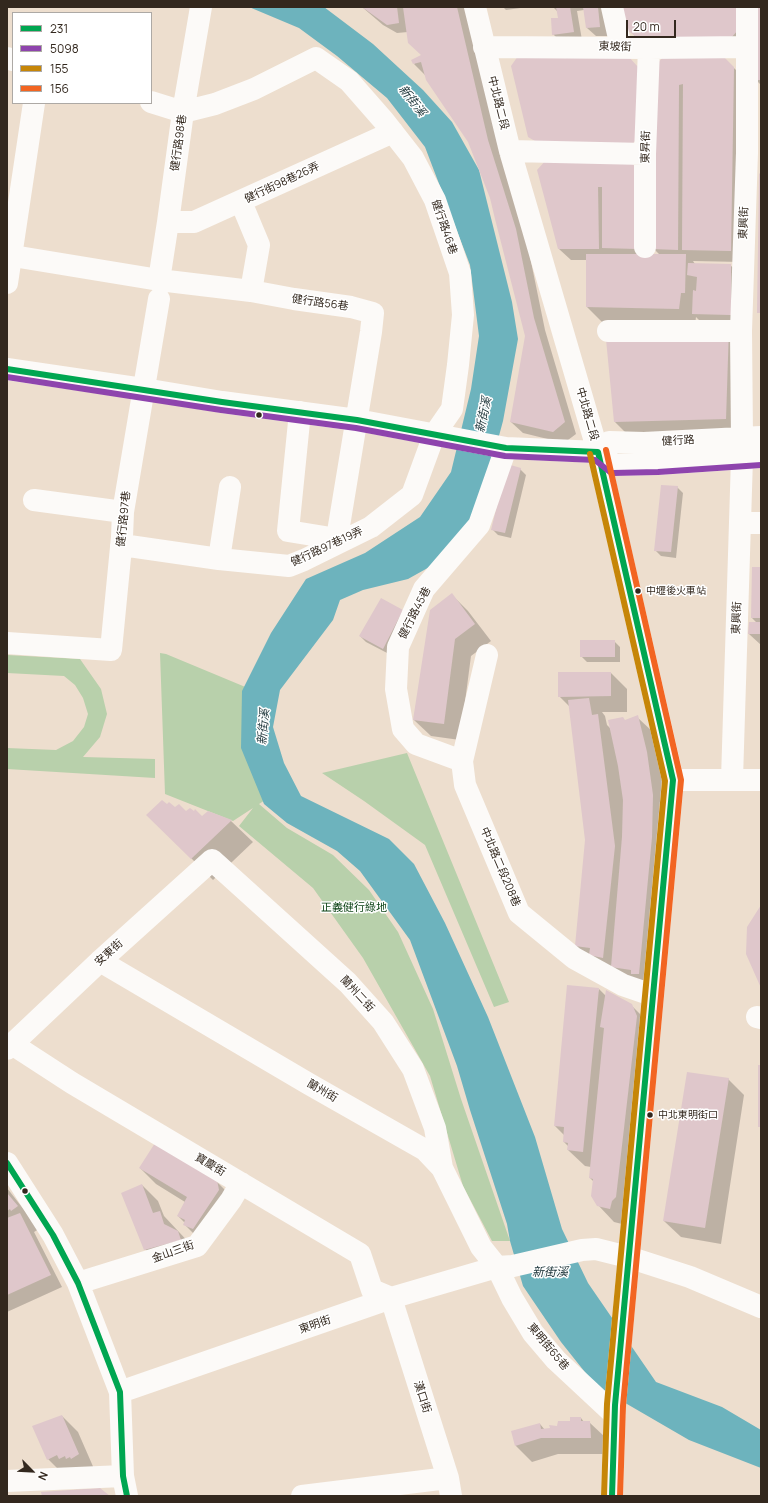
<!DOCTYPE html>
<meta charset="utf-8">
<style>
body{margin:0}
#map{position:relative;width:768px;height:1503px;overflow:hidden;background:#eddece;font-family:Manrope,sans-serif}
canvas{display:block}
.frame{position:absolute;inset:0;border:8px solid #33281e;pointer-events:none}
.legend{position:absolute;left:12px;top:12px;width:140px;height:92px;box-sizing:border-box;background:#fff;border:1px solid #ada9a5;margin:0;padding:5px 7px;list-style:none;font-size:12px;color:#33281e}
.legend li{display:flex;align-items:center;gap:8px;height:20px}
.legend b{width:20px;border:1px solid #ada9a5}
.north{position:absolute;left:12px;top:1451px;width:40px;height:40px;-webkit-text-stroke:3px #fff;paint-order:stroke;rotate:114deg;font-size:11px;font-weight:700;line-height:16px;text-align:center;color:#33281e}
.north::after{content:'';display:block;margin:auto;width:14px;height:18px;background:#33281e;clip-path:polygon(50% 0,100% 100%,50% 72%,0 100%)}
.scale{position:absolute;left:626px;top:20px;width:50px;height:18px;box-sizing:border-box;border:2px solid #33281e;border-top:0;padding-left:5px;font-size:12px;line-height:14px;white-space:nowrap;color:#33281e;-webkit-text-stroke:3px #fff;paint-order:stroke}
</style>
<div id="map">
<canvas width="768" height="1503"></canvas>
<div class="frame"></div>
<ul class="legend">
<li><b style="height:5px;background:#00a651"></b>231</li>
<li><b style="height:5px;background:#8e44ad"></b>5098</li>
<li><b style="height:5px;background:#c68608"></b>155</li>
<li><b style="height:5px;background:#f26522"></b>156</li>
</ul>
<div class="north">N</div>
<div class="scale">20 m</div>
</div>
<script>
const c = document.querySelector('canvas').getContext('2d');
c.lineJoin = 'round';
function fill(path, color) { c.fillStyle = color; c.fill(path, 'evenodd'); }
function strokePath(path, color, width, dash) { c.strokeStyle = color; c.lineWidth = width; c.lineCap = dash ? 'butt' : 'round'; c.setLineDash(dash || []); c.stroke(path); }
function drawText(font, color, halo, rows, align = 'center') {
  c.font = font + ' Manrope,"Noto Sans TC",sans-serif'; c.lineWidth = 3; c.setLineDash([]); c.textBaseline = 'middle'; c.strokeStyle = halo; c.fillStyle = color; for (const [text, x, y, turn = 0] of rows) {
    c.save(); c.translate(x, y); c.rotate((+turn || 0) * Math.PI / 180); c.textAlign = isNaN(turn) ? turn : align; if (halo) c.strokeText(text, 0, 0); c.fillText(text, 0, 0); c.restore();
  }
}
const green = new Path2D(`
 M 160,653 L 166,654 L 255,691 L 273,795 L 259,804 L 287,828 L 333,855 L 369,890 L 398,932 L 433,1009 L 461,1099 L 510,1241 L 492,1241 L 463,1186 L 430,1076 L 363,958 L 313,888 L 239,826 L 253,808 L 233,821 L 165,794 Z
 M 7,655 L 80,659 L 101,689 L 107,714 L 100,737 L 83,757 L 155,759 L 155,778 L 7,769 L 7,748 L 56,750 L 73,741 L 84,727 L 88,714 L 83,698 L 75,685 L 64,676 L 7,673 Z
 M 407,753 L 509,1002 L 494,1007 L 425,845 L 364,801 L 322,773 Z`);
const water = new Path2D(`
 M 249,7 L 324,7 L 373,44 L 423,90 L 452,122 L 479,170 L 512,302 L 518,339 L 503,421 L 487,480 L 467,526 L 433,565 L 408,579 L 363,590 L 340,600 L 333,620 L 280,690 L 273,727 L 284,763 L 301,796 L 389,839 L 414,864 L 445,923 L 488,1017 L 535,1137 L 562,1229 L 588,1283 L 656,1382 L 722,1407 L 761,1430 L 761,1468 L 689,1440 L 596,1386 L 561,1342 L 523,1286 L 510,1241 L 507,1224 L 470,1110 L 457,1066 L 410,940 L 360,871 L 337,851 L 287,823 L 264,804 L 241,748 L 242,691 L 271,633 L 306,579 L 365,553 L 420,517 L 451,472 L 471,389 L 479,336 L 470,265 L 425,147 L 387,98 L 337,56 L 299,28 Z`);
const shadow = new Path2D(`
 M 362,7 L 466,7 L 527,242 L 545,330 L 576,434 L 564,443 L 523,433 L 511,422 L 526,336 L 491,198 L 469,141 L 426,76 L 414,64 L 422,55 L 408,32 L 397,33 L 383,25 Z
 M 503,7 L 528,7 L 506,10 Z
 M 553,7 L 605,7 L 608,36 L 596,36 L 587,28 L 584,10 L 577,11 L 582,40 L 562,43 L 553,34 L 559,18 L 558,12 Z
 M 623,7 L 749,7 L 749,41 L 640,41 L 628,29 Z
 M 761,7 L 761,85 L 756,80 Z
 M 656,67 L 733,67 L 745,79 L 742,262 L 693,261 L 695,264 L 730,265 L 739,273 L 739,323 L 702,323 L 696,317 L 695,325 L 603,323 L 587,307 L 587,260 L 571,260 L 559,249 L 538,170 L 629,162 L 648,255 L 660,255 L 654,249 Z
 M 606,330 L 740,340 L 737,430 L 626,433 L 615,422 Z
 M 520,469 L 526,475 L 511,538 L 498,535 L 492,529 Z
 M 677,487 L 683,493 L 676,558 L 661,556 L 655,550 Z
 M 761,568 L 761,645 L 749,634 L 757,623 L 752,618 Z
 M 452,595 L 468,611 L 491,641 L 471,656 L 460,740 L 431,736 L 414,720 Z
 M 403,611 L 389,654 L 366,642 L 360,636 Z
 M 614,641 L 620,647 L 620,662 L 587,662 L 581,656 Z
 M 611,673 L 627,689 L 627,712 L 602,712 L 605,716 L 607,725 L 611,729 L 626,721 L 637,717 L 654,733 L 663,769 L 655,990 L 593,962 L 576,946 L 586,840 L 570,707 L 559,696 Z
 M 175,809 L 202,818 L 208,812 L 231,821 L 253,842 L 213,880 L 148,815 Z
 M 599,989 L 606,996 L 631,1005 L 648,1022 L 626,1225 L 614,1222 L 598,1205 L 594,1182 L 590,1178 L 591,1167 L 585,1166 L 568,1150 L 569,1147 L 564,1142 L 565,1136 L 555,1126 Z
 M 728,1079 L 744,1095 L 721,1244 L 681,1237 L 664,1221 Z
 M 140,1168 L 216,1181 L 233,1198 L 201,1241 L 184,1224 L 185,1223 L 178,1216 L 185,1202 L 156,1184 Z
 M 142,1185 L 158,1201 L 164,1216 L 194,1248 L 161,1265 L 145,1249 Z
 M 7,1188 L 39,1229 L 34,1232 L 62,1287 L 7,1312 Z
 M 62,1416 L 78,1432 L 95,1471 L 64,1475 L 48,1459 Z
 M 581,1418 L 584,1422 L 589,1422 L 606,1438 L 606,1454 L 558,1454 L 532,1462 L 516,1446 L 513,1432 L 540,1424 L 545,1430 L 558,1427 Z`);
const building = new Path2D(`
 M 362,7 L 397,7 L 399,23 L 387,25 Z
 M 403,7 L 457,7 L 488,140 L 516,229 L 534,318 L 565,422 L 553,432 L 510,422 L 525,336 L 495,219 L 490,198 L 468,142 L 426,80 L 421,62 L 413,64 L 411,60 L 421,55 L 408,43 Z
 M 556,7 L 570,7 L 574,32 L 552,35 L 551,18 L 558,18 Z
 M 583,7 L 598,7 L 600,27 L 586,28 Z
 M 622,7 L 738,7 L 738,30 L 731,38 L 635,36 L 627,30 Z
 M 755,7 L 761,7 L 761,80 L 755,80 Z
 M 518,56 L 629,57 L 638,67 L 638,137 L 630,147 L 540,144 L 528,137 L 511,66 Z
 M 664,56 L 724,57 L 734,67 L 731,251 L 682,250 L 683,84 L 679,85 L 678,250 L 653,249 L 655,66 Z
 M 546,160 L 630,161 L 638,170 L 637,249 L 602,248 L 602,187 L 598,187 L 599,249 L 558,249 L 537,170 Z
 M 761,172 L 761,313 L 757,313 L 759,174 Z
 M 586,254 L 686,254 L 685,293 L 681,293 L 679,309 L 586,307 Z
 M 688,263 L 731,264 L 731,315 L 692,314 L 693,290 L 696,291 L 697,277 L 687,275 Z
 M 729,327 L 726,419 L 614,422 L 605,329 Z
 M 507,464 L 521,468 L 505,533 L 491,530 Z
 M 661,485 L 678,486 L 671,552 L 654,551 Z
 M 752,567 L 761,567 L 761,618 L 751,618 Z
 M 452,593 L 475,624 L 455,639 L 444,724 L 413,720 L 430,610 Z
 M 381,598 L 403,610 L 383,649 L 359,636 Z
 M 749,622 L 761,622 L 761,634 L 748,634 Z
 M 580,640 L 615,640 L 615,657 L 580,657 Z
 M 558,672 L 611,672 L 611,696 L 558,697 Z
 M 589,698 L 592,715 L 598,714 L 615,846 L 603,958 L 589,955 L 590,948 L 575,946 L 585,840 L 568,700 Z
 M 638,715 L 647,752 L 653,795 L 652,837 L 639,974 L 631,974 L 631,970 L 611,967 L 622,837 L 623,800 L 618,766 L 608,720 L 623,717 L 625,720 Z
 M 162,800 L 167,804 L 169,802 L 175,807 L 179,804 L 186,811 L 190,808 L 194,811 L 195,809 L 202,816 L 208,811 L 232,820 L 191,859 L 146,815 Z
 M 761,905 L 761,988 L 746,954 L 747,927 Z
 M 567,985 L 599,988 L 583,1152 L 567,1150 L 568,1143 L 563,1142 L 564,1127 L 554,1126 Z
 M 606,990 L 632,1004 L 637,1016 L 616,1197 L 612,1201 L 610,1209 L 597,1206 L 591,1196 L 593,1179 L 589,1178 L 604,1028 L 600,1027 Z
 M 758,1065 L 761,1065 L 761,1127 L 758,1127 Z
 M 687,1072 L 729,1078 L 705,1228 L 663,1221 Z
 M 155,1143 L 217,1180 L 219,1190 L 193,1229 L 183,1225 L 185,1220 L 177,1216 L 187,1197 L 139,1168 Z
 M 142,1184 L 153,1213 L 160,1211 L 164,1224 L 178,1231 L 181,1240 L 144,1250 L 121,1193 Z
 M 7,1193 L 18,1206 L 11,1211 L 10,1209 L 7,1211 Z
 M 20,1213 L 51,1275 L 7,1295 L 7,1218 Z
 M 62,1415 L 79,1454 L 71,1459 L 70,1457 L 66,1459 L 65,1456 L 59,1459 L 57,1455 L 47,1460 L 32,1426 Z
 M 570,1417 L 581,1417 L 581,1421 L 590,1421 L 591,1438 L 541,1438 L 515,1446 L 511,1431 L 540,1423 L 541,1429 L 550,1428 L 549,1425 L 557,1426 L 558,1421 L 570,1421 Z
 M 100,1488 L 110,1496 L 42,1496 L 41,1492 Z`);
const minor = new Path2D(`
 M 475,7 L 510,151 L 598,452 L 673,780 L 615,1405 L 612,1496
 M 612,7 L 621,47
 M 484,47 L 649,48 L 746,47
 M 7,58 L 13,60
 M 151,102 L 183,112
 M 510,151 L 645,154
 M 241,202 L 259,245 L 251,291
 M 168,222 L 194,222 L 393,132
 M 645,247 L 645,154 L 649,48
 M 7,255 L 159,280 L 251,291 L 294,299 L 351,307 L 373,313 L 371,332 L 336,544
 M 159,280 L 168,222 L 183,112 L 201,7
 M 7,283 L 34,103
 M 608,331 L 741,331
 M 7,369 L 143,389 L 222,402 L 357,420 L 506,448 L 598,452 L 614,465 L 657,464 L 761,457
 M 300,412 L 288,531 L 337,539
 M 742,438 L 741,331 L 747,153 L 747,7
 M 598,452 L 609,442 L 644,443 L 761,437
 M 34,500 L 123,512
 M 740,523 L 761,523
 M 121,546 L 129,546 L 219,559 L 289,566 L 304,560 L 371,527 L 412,495 L 434,435 L 452,409 L 458,365 L 463,315 L 460,273 L 435,200 L 413,158 L 384,121 L 349,81 L 316,58 L 254,89 L 215,104 L 183,112
 M 219,559 L 230,487
 M 7,643 L 111,650 L 122,537 L 123,512 L 159,299
 M 487,655 L 462,761 L 465,785 L 519,913 L 574,958 L 623,985 L 652,995
 M 462,761 L 416,744 L 403,729 L 396,689 L 398,647 L 424,589 L 479,525 L 506,448
 M 732,779 L 742,458
 M 673,780 L 761,780
 M 100,961 L 309,1084 L 425,1150 L 442,1168 L 481,1247 L 497,1267 L 512,1298 L 533,1333 L 556,1360 L 615,1415
 M 757,1017 L 761,1018
 M 12,1044 L 72,1083 L 360,1254 L 372,1290 L 391,1298 L 448,1478 L 451,1496
 M 7,1049 L 100,961 L 212,860 L 348,983 L 383,1022 L 413,1069 L 435,1128 L 442,1168
 M 7,1163 L 53,1235 L 78,1283 L 120,1392 L 123,1476 L 127,1496
 M 78,1283 L 197,1246 L 231,1200 L 241,1183
 M 120,1392 L 391,1298 L 497,1267 L 513,1266 L 582,1250 L 596,1249 L 628,1257 L 690,1277 L 761,1307
 M 7,1481 L 123,1476
 M 302,1496 L 448,1478`);
const bus1 = new Path2D(`
 M 7,369 L 222,402 L 357,420 L 506,448 L 598,452 L 673,780 L 615,1405 L 612,1496
 M 7,1163 L 53,1235 L 78,1283 L 120,1392 L 123,1476 L 127,1496`);
const bus2 = new Path2D(`
 M 7,377 L 221,410 L 356,428 L 505,456 L 595,460 L 610,472 L 613,473 L 658,472 L 761,465`);
const bus3 = new Path2D(`
 M 590,454 L 665,781 L 607,1404 L 604,1496`);
const bus4 = new Path2D(`
 M 606,450 L 681,780 L 623,1406 L 620,1496`);
const markers = [
 [259,415,3.5,"#33281e"],
 [638,591,3.5,"#33281e"],
 [650,1115,3.5,"#33281e"],
 [25,1191,3.5,"#33281e"]
];
const busNames = [
 ["中壢後火車站",646,591],
 ["中北東明街口",658,1115]
];
const streetNames = [
 ["東坡街",615,47,1],
 ["中北路二段",498,103,76],
 ["健行路98巷",179,143,-82],
 ["東昇街",646,147,-89],
 ["健行街98巷26弄",282,183,-25],
 ["東興街",744,223,-88],
 ["健行路46巷",444,227,71],
 ["健行路56巷",320,303,8],
 ["中北路二段",587,414,74],
 ["健行路",678,441,-3],
 ["健行路97巷",124,519,-84],
 ["健行路97巷19弄",327,547,-25],
 ["健行路45巷",415,613,-63],
 ["東興街",737,618,-88],
 ["中北路二段208巷",500,867,67],
 ["安東街",109,953,-42],
 ["蘭州二街",357,994,47],
 ["蘭州街",322,1091,30],
 ["寶慶街",210,1165,31],
 ["金山三街",173,1252,-20],
 ["東明街",315,1325,-19],
 ["東明街65巷",548,1347,50],
 ["漢口街",422,1397,72]
];
const parkNames = [
 ["正義健行綠地",354,908]
];
const waterNames = [
 ["新街溪",412,101,52],
 ["新街溪",484,415,-78],
 ["新街溪",264,727,-85],
 ["新街溪",550,1273]
];
fill(green, '#b8d0ab');
fill(water, '#6db3bd');
fill(shadow, '#0003');
fill(building, '#dfc7cb');
strokePath(minor, '#fcfaf8', 22);
strokePath(bus1, '#00a651', 6);
strokePath(bus2, '#8e44ad', 6);
strokePath(bus3, '#c68608', 6);
strokePath(bus4, '#f26522', 6);
for (const [x, y, r, color] of markers) { const dot = new Path2D(); dot.arc(x, y, r, 0, 2 * Math.PI); c.fillStyle = color; c.fill(dot); strokePath(dot, '#fff', 1.5); }
drawText('10px', '#33281e', '#fff', busNames, 'left');
drawText('11px', '#33281e', '#fff', streetNames);
drawText('11px', '#0e4417', '#fff', parkNames);
drawText('italic 12px', '#1b3338', '#fff', waterNames);
</script>
